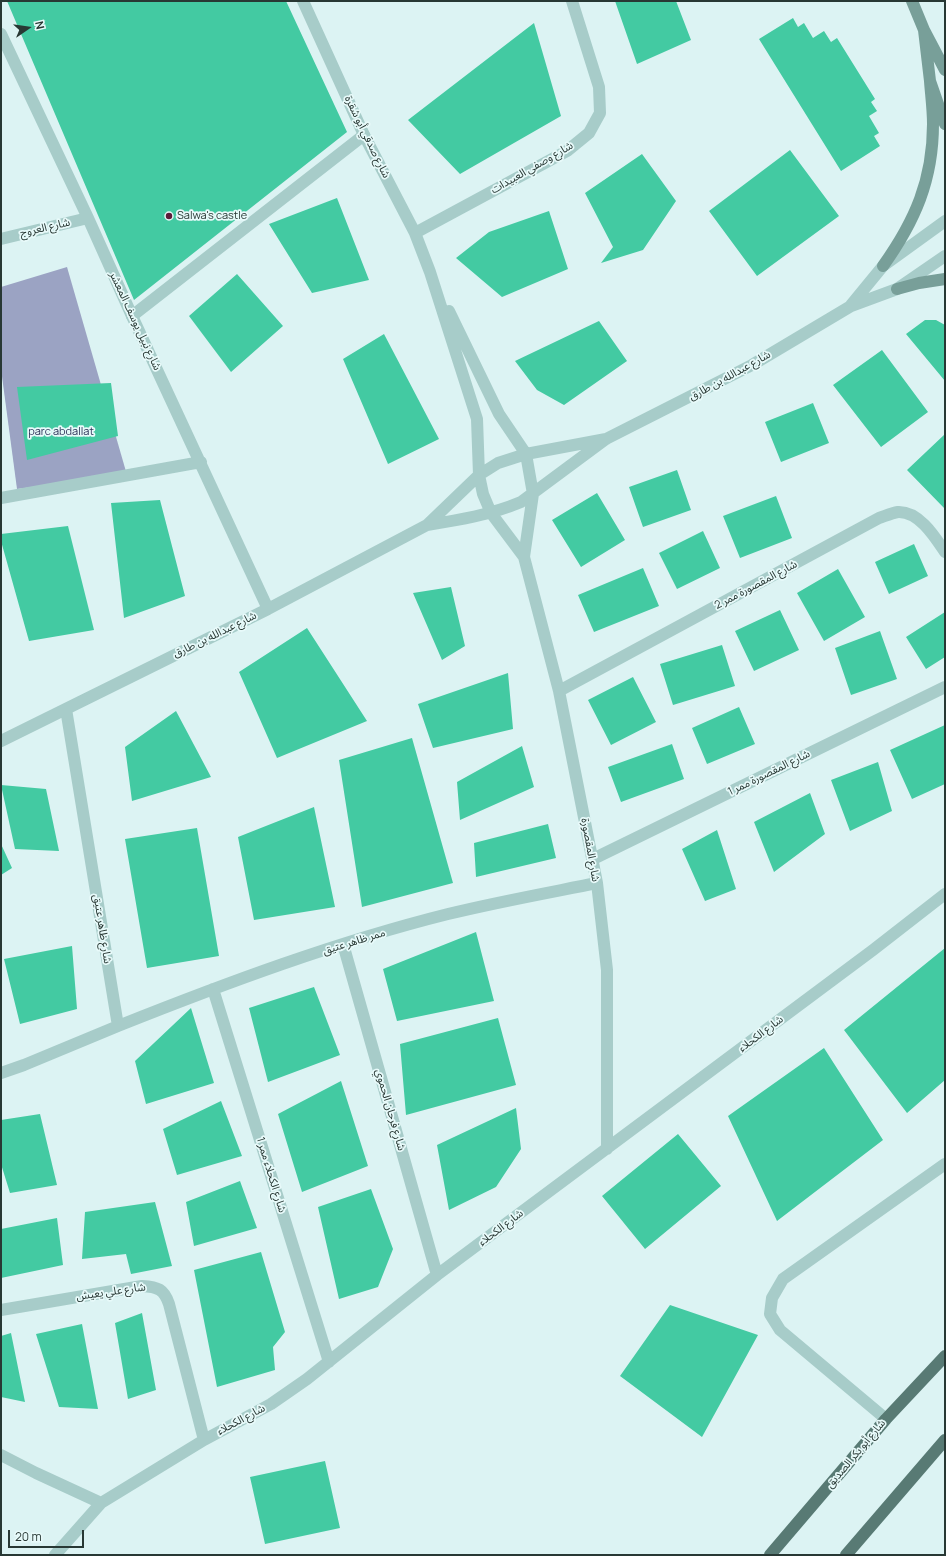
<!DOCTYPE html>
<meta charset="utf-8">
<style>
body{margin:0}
#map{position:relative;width:946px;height:1556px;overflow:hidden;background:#dcf3f3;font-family:Manrope,sans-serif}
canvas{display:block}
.frame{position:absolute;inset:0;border:2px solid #283834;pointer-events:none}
.north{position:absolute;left:8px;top:8px;width:40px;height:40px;-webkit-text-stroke:3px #e8fafa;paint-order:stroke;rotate:77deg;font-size:11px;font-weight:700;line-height:16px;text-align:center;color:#283834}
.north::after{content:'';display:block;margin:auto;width:14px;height:18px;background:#283834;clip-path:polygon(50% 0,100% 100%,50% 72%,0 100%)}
.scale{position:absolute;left:8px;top:1530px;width:76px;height:18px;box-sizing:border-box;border:2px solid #283834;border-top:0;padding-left:5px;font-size:12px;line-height:14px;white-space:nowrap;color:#283834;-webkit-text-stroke:3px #e8fafa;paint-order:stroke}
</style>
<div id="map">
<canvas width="946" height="1556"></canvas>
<div class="frame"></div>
<div class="north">N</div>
<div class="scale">20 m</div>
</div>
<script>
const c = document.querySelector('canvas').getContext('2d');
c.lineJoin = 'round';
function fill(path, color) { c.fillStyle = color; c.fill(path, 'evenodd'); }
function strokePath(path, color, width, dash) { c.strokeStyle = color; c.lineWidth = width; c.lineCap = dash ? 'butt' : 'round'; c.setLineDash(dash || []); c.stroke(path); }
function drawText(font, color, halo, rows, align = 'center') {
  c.font = font + ' Manrope,"Noto Sans Arabic",sans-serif'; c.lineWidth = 3.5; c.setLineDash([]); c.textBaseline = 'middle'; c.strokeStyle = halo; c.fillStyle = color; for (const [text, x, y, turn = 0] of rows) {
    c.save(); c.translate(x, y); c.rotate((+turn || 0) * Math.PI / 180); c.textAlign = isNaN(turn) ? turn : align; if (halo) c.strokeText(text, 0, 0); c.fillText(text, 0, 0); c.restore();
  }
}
const green = new Path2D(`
 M 67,267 L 127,475 L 17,489 L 1,369 L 1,287 Z`);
const building = new Path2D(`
 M 7,1 L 286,1 L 347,132 L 134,300 Z
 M 615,1 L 676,1 L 691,40 L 637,64 Z
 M 793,18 L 798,27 L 804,23 L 813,38 L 824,31 L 831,42 L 837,38 L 875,99 L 871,102 L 877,111 L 869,116 L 879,133 L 874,136 L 880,146 L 841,171 L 759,39 Z
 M 534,23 L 561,116 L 460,174 L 408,120 Z
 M 790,150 L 839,216 L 757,276 L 709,211 Z
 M 642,154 L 676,201 L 643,250 L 601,263 L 613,247 L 585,193 Z
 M 337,198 L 369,280 L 312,293 L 269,224 Z
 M 549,211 L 568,269 L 502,297 L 456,258 L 489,232 Z
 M 237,274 L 283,326 L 231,372 L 189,316 Z
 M 925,320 L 936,320 L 945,325 L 945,381 L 906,334 Z
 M 599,321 L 627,361 L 564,405 L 537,390 L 515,361 Z
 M 384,334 L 439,439 L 388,464 L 343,359 Z
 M 882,350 L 928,412 L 881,447 L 833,385 Z
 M 111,383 L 118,436 L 27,460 L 17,387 Z
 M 813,403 L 829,443 L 781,462 L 765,422 Z
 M 945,434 L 945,509 L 907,470 Z
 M 677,470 L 691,510 L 643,527 L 629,487 Z
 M 597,493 L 625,540 L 581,567 L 552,520 Z
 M 776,496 L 792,538 L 740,558 L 723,516 Z
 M 160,500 L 185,596 L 124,618 L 111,503 Z
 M 68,526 L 94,630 L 29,641 L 1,541 L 1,534 Z
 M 703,531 L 720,568 L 677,589 L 659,553 Z
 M 914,544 L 928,576 L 889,594 L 875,562 Z
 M 643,568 L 659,606 L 594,632 L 578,595 Z
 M 838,569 L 865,617 L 824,641 L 797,593 Z
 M 451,587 L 465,646 L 442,660 L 413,593 Z
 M 780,610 L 799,650 L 754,671 L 735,631 Z
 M 945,612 L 945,657 L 926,669 L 906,637 Z
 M 307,628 L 367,721 L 277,758 L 239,672 Z
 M 880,631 L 897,679 L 851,695 L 835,648 Z
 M 722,645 L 735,686 L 673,705 L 660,664 Z
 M 508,673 L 513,729 L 433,748 L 418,704 Z
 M 633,677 L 656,722 L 611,745 L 588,700 Z
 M 739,707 L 755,744 L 707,764 L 692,728 Z
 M 176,711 L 211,777 L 132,801 L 125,747 Z
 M 945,725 L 945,784 L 912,799 L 890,750 Z
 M 412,738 L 453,883 L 362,907 L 339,760 Z
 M 672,744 L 684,779 L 621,802 L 608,767 Z
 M 522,746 L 534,787 L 460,820 L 457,782 Z
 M 878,762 L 892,811 L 850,831 L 831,780 Z
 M 1,785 L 46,789 L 59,851 L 15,849 Z
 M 810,793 L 825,834 L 774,872 L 754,822 Z
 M 314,807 L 335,907 L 254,920 L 238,837 Z
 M 548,824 L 556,858 L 476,877 L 474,843 Z
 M 197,828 L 219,956 L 147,968 L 125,839 Z
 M 717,830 L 736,889 L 705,901 L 682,849 Z
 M 1,844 L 12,868 L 1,875 Z
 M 476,932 L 494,1001 L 397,1021 L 383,969 Z
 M 72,946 L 77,1009 L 20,1024 L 4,959 Z
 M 945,948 L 945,1080 L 907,1113 L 844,1030 Z
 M 314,987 L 340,1055 L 268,1082 L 249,1008 Z
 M 191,1008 L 214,1083 L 146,1104 L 135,1061 Z
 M 498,1018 L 516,1085 L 406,1115 L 400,1044 Z
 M 824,1048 L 883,1140 L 777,1221 L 728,1116 Z
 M 341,1081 L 368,1166 L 302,1192 L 278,1114 Z
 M 221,1101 L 242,1156 L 177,1175 L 163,1129 Z
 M 516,1108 L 521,1149 L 496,1187 L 449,1210 L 437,1145 Z
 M 40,1114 L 57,1185 L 10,1193 L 1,1164 L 1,1120 Z
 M 678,1134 L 721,1186 L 645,1249 L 602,1196 Z
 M 240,1181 L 257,1228 L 194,1246 L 186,1202 Z
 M 371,1189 L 393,1249 L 378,1287 L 339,1299 L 318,1207 Z
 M 155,1202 L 172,1266 L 131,1274 L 126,1254 L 82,1259 L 85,1212 Z
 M 57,1218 L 63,1265 L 1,1278 L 1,1229 Z
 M 261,1252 L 285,1332 L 273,1347 L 275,1370 L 217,1387 L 194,1270 Z
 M 670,1305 L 758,1335 L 702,1437 L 620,1376 Z
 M 142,1313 L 156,1390 L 128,1399 L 115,1323 Z
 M 82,1324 L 98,1409 L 59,1407 L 36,1334 Z
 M 11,1333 L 25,1402 L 1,1397 L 1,1336 Z
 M 325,1461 L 340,1528 L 265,1544 L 250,1477 Z`);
const lane = new Path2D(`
 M 132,316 L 364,135`);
const street = new Path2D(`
 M 303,1 L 364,135 L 415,233 L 430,272 L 477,419 L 479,475 L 483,494 L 491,513 L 524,557 L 559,691 L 597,883 L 607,970 L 607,1149
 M 1,34 L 88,218 L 132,316 L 268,609
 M 415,233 L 567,151 L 589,133 L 600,113 L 599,87 L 572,1
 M 1,239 L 88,218
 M 851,305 L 883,266 L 945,221
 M 449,311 L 499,414 L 526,454 L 533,494 L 524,557
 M 1,498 L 201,462
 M 427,525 C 459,520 490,515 521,502 L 606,439 L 752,365 L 851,306 L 897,289 L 945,256
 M 559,691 L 879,518 C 885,516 892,513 898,512 C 919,511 935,537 945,552
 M 1,741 L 268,609 L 427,525 L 479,475 L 498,463 L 526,454 L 606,439
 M 593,859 L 945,687
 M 343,944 L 437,1275
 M 213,989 L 329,1362
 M 118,1026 C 226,983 336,942 448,914 C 497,902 547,893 597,883
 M 1,1073 L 24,1065 L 118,1026 L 66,709
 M 1,1310 L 142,1286 C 158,1287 164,1289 169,1304 L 204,1440
 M 886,1419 L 780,1330 L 770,1314 L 772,1298 L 783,1279 L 945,1164
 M 1,1455 L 36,1473 L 101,1503
 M 55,1555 L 101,1503 L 204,1440 L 271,1404 L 307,1379 L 437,1275 L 873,950 L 945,894`);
const secondary = new Path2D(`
 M 912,1 L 924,30 L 945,70
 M 924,30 L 930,81 L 945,124
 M 883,266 C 915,221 933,180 933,124 C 933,110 931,95 930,81
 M 897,289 L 919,283 L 945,279`);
const primary = new Path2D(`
 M 770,1555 L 886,1419 L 945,1356
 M 846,1555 L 945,1440`);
const markers = [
 [169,216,4,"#5b1c39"]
];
const streetNames = [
 ["شارع صدقي أبو شقرة",367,137,64],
 ["شارع وصفي العبيدات",532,168,-30],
 ["شارع العروج",45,228,-13],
 ["شارع نبيل يوسف المعشر",135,321,65],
 ["شارع عبدالله بن طارق",730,376,-29],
 ["شارع المقصورة ممر 2",756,585,-28],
 ["شارع عبدالله بن طارق",215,635,-26],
 ["شارع المقصورة ممر 1",769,773,-26],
 ["شارع المقصورة",590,850,80],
 ["شارع ظاهر عتيق",102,929,81],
 ["ممر ظاهر عتيق",354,942,-17],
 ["شارع الكحلاء",761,1034,-37],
 ["شارع فرحان الحموي",390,1110,74],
 ["شارع الكحلاء ممر 1",271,1175,73],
 ["شارع الكحلاء",501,1228,-37],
 ["شارع علي يعيش",111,1292,-8],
 ["شارع الكحلاء",241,1420,-28],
 ["شارع أبو بكر الصديق",856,1454,-50]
];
const poiNames = [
 ["Salwa's castle",177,216]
];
const parkNames = [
 ["parc abdallat",61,432]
];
fill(green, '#9ba3c3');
fill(building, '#43caa2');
strokePath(lane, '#a7ccc9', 12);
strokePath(street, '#a7ccc9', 12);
strokePath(secondary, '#789f99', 12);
strokePath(primary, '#587a74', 12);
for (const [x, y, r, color] of markers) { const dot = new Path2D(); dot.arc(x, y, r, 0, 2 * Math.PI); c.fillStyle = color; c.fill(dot); strokePath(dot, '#e8fafa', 1.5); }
drawText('11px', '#283834', '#e8fafa', streetNames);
drawText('11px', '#283834', '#e8fafa', poiNames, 'left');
drawText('11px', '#2b3257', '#e8fafa', parkNames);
</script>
